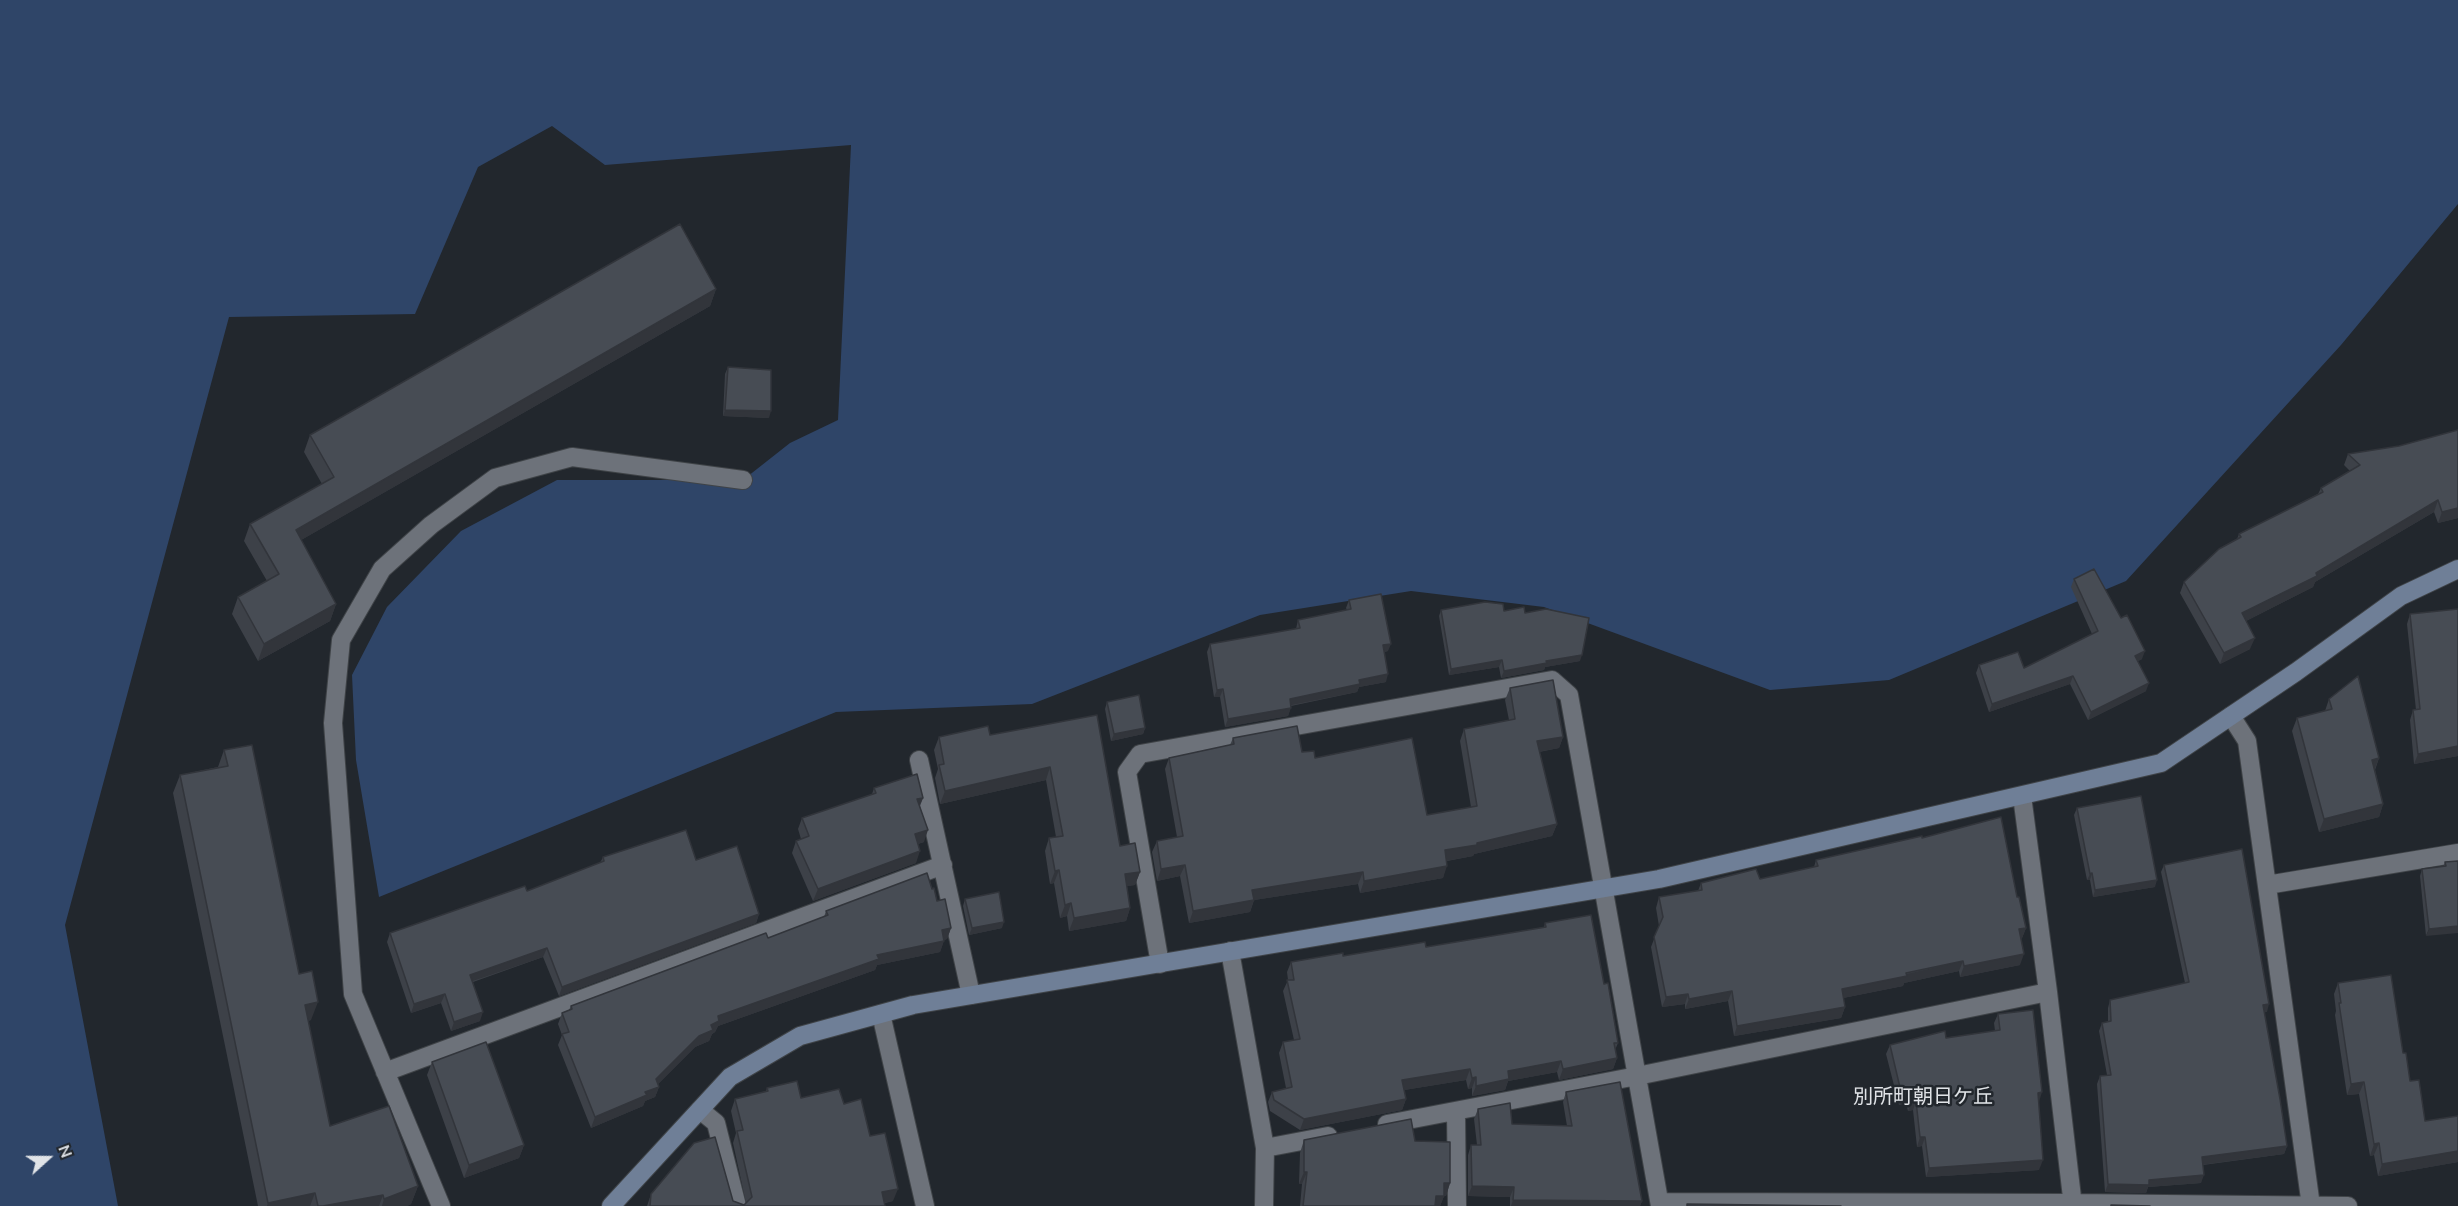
<!DOCTYPE html>
<meta charset="utf-8">
<style>
body{margin:0}
#map{position:relative;width:2458px;height:1206px;overflow:hidden;background:#22272d;font-family:"Nunito Sans",sans-serif}
canvas{display:block}
.north{position:absolute;left:18px;top:1128px;width:60px;height:60px;-webkit-text-stroke:4px #22272d;paint-order:stroke;rotate:69deg;font-size:16px;font-weight:700;line-height:24px;text-align:center;color:#e0e3e7}
.north::after{content:'';display:block;margin:auto;width:21px;height:27px;background:#e0e3e7;clip-path:polygon(50% 0,100% 100%,50% 72%,0 100%)}
</style>
<div id="map">
<canvas width="2458" height="1206"></canvas>
<div class="north">N</div>
</div>
<script>
const c = document.querySelector('canvas').getContext('2d');
c.lineJoin = 'round';
function fill(path, color) { c.fillStyle = color; c.fill(path, 'evenodd'); }
function strokePath(path, color, width, dash) { c.strokeStyle = color; c.lineWidth = width; c.lineCap = dash ? 'butt' : 'round'; c.setLineDash(dash || []); c.stroke(path); }
function drawText(font, color, halo, rows, align = 'center') {
  c.font = font + ' "Nunito Sans","Noto Sans JP",sans-serif'; c.lineWidth = 5; c.setLineDash([]); c.textBaseline = 'middle'; c.strokeStyle = halo; c.fillStyle = color; for (const [text, x, y, turn = 0] of rows) {
    c.save(); c.translate(x, y); c.rotate((+turn || 0) * Math.PI / 180); c.textAlign = isNaN(turn) ? turn : align; if (halo) c.strokeText(text, 0, 0); c.fillText(text, 0, 0); c.restore();
  }
}
const green = new Path2D(`
 M 0,0 L 2458,0 L 2458,204 L 2341,345 L 2126,581 L 1889,680 L 1770,690 L 1544,607 L 1411,591 L 1260,615 L 1032,704 L 836,712 L 379,897 L 356,760 L 352,675 L 387,607 L 461,531 L 557,480 L 743,480 L 790,443 L 838,420 L 851,145 L 605,165 L 552,126 L 478,167 L 415,314 L 229,317 L 65,925 L 118,1206 L 0,1206 Z`);
const street = new Path2D(`
 M 2231,716 L 2247,741 L 2311,1206
 M 919,760 L 971,995
 M 2022,796 L 2048,992 L 2073,1206
 M 2267,885 L 2458,853
 M 1230,951 L 1265,1148 L 1264,1206
 M 1160,964 L 1127,772 L 1140,754 L 1552,680 L 1569,695 L 1660,1206
 M 881,1014 L 925,1206
 M 385,1072 L 943,865
 M 700,1110 L 716,1123 L 737,1206
 M 1456,1111 L 1457,1206
 M 1387,1124 L 1637,1076 L 2048,992
 M 1265,1148 L 1328,1136
 M 1660,1202 L 2073,1203 L 2348,1206
 M 441,1206 L 353,994 L 333,723 L 341,640 L 382,569 L 431,525 L 495,478 L 572,457 L 743,480`);
const secondary = new Path2D(`
 M 611,1206 L 730,1077 L 800,1036 L 913,1005 L 1659,879 L 2161,763 L 2296,672 L 2401,596 L 2458,569`);
const wall = new Path2D(`
 M 716,289 L 710,306 L 301,540 L 336,604 L 330,621 L 258,661 L 232,614 L 238,597 L 267,581 L 244,541 L 250,524 L 322,484 L 304,452 L 310,435 Z
 M 728,367 L 769,418 L 723,416 L 725,374 Z
 M 2458,430 L 2458,518 L 2438,523 L 2434,512 L 2315,582 L 2313,587 L 2246,621 L 2250,649 L 2220,664 L 2180,593 L 2184,582 L 2237,539 L 2239,534 L 2318,494 L 2321,488 L 2350,471 L 2344,465 L 2348,454 L 2399,446 Z
 M 2074,579 L 2142,659 L 2138,661 L 2146,691 L 2088,720 L 2070,684 L 1989,712 L 1976,673 L 1979,665 L 2024,668 L 2092,634 L 2071,587 Z
 M 1349,600 L 1388,651 L 1384,652 L 1386,682 L 1359,687 L 1357,692 L 1291,706 L 1288,716 L 1225,727 L 1220,697 L 1214,697 L 1207,652 L 1210,644 L 1296,629 L 1298,620 L 1347,610 L 1346,608 Z
 M 2458,609 L 2458,756 L 2414,764 L 2410,720 L 2413,710 L 2416,710 L 2407,624 L 2410,614 Z
 M 1441,610 L 1504,611 L 1525,613 L 1580,661 L 1545,667 L 1544,670 L 1501,678 L 1499,667 L 1449,675 L 1439,616 Z
 M 1510,688 L 1563,737 L 1559,748 L 1539,752 L 1557,824 L 1552,836 L 1474,854 L 1473,856 L 1447,861 L 1443,878 L 1360,893 L 1358,884 L 1254,900 L 1250,912 L 1189,923 L 1180,876 L 1157,881 L 1152,852 L 1157,841 L 1177,837 L 1165,769 L 1169,758 L 1230,745 L 1233,738 L 1302,752 L 1315,758 L 1427,815 L 1471,807 L 1460,741 L 1464,729 L 1509,720 L 1505,700 Z
 M 2329,699 L 2379,758 L 2375,770 L 2383,804 L 2379,817 L 2319,832 L 2292,731 L 2297,718 L 2325,711 Z
 M 1107,702 L 1145,728 L 1143,734 L 1111,741 L 1105,709 Z
 M 1097,715 L 1120,846 L 1140,872 L 1135,885 L 1127,886 L 1130,908 L 1126,921 L 1069,931 L 1067,916 L 1060,918 L 1054,883 L 1050,884 L 1045,851 L 1049,838 L 1056,837 L 1046,780 L 940,804 L 935,778 L 938,769 L 934,750 L 939,737 L 990,735 Z
 M 224,750 L 299,974 L 311,1020 L 308,1021 L 330,1126 L 418,1186 L 411,1204 L 407,1206 L 258,1206 L 173,793 L 180,775 L 218,767 Z
 M 874,788 L 923,798 L 920,806 L 924,842 L 918,844 L 916,863 L 813,901 L 792,853 L 796,841 L 801,839 L 798,829 L 802,818 L 872,794 Z
 M 2077,808 L 2155,887 L 2093,897 L 2090,880 L 2087,880 L 2074,815 Z
 M 1922,838 L 2017,897 L 2026,928 L 2022,938 L 2021,939 L 2020,965 L 1960,977 L 1959,971 L 1904,983 L 1903,986 L 1843,998 L 1845,1007 L 1841,1018 L 1734,1036 L 1728,1001 L 1685,1009 L 1685,1004 L 1662,1007 L 1651,947 L 1659,926 L 1656,908 L 1659,897 L 1698,891 L 1701,883 L 1760,879 L 1814,867 L 1816,860 Z
 M 603,857 L 696,860 L 759,914 L 756,923 L 559,996 L 543,957 L 473,982 L 480,1021 L 451,1031 L 441,1003 L 411,1013 L 387,942 L 390,933 L 527,891 L 600,863 Z
 M 2458,861 L 2426,936 L 2420,876 L 2422,869 L 2443,867 L 2445,862 Z
 M 2164,865 L 2267,1012 L 2264,1012 L 2287,1146 L 2284,1154 L 2203,1165 L 2201,1183 L 2148,1187 L 2146,1193 L 2105,1192 L 2097,1084 L 2100,1076 L 2107,1075 L 2099,1031 L 2102,1023 L 2108,1022 L 2108,1008 L 2110,1000 L 2185,983 L 2161,872 Z
 M 965,899 L 1002,928 L 969,935 L 963,906 Z
 M 937,901 L 951,928 L 947,939 L 944,940 L 940,952 L 877,965 L 875,970 L 718,1026 L 715,1032 L 712,1034 L 709,1041 L 695,1047 L 658,1084 L 659,1087 L 655,1097 L 645,1101 L 643,1106 L 591,1128 L 558,1045 L 562,1035 L 558,1024 L 562,1013 L 569,1010 L 571,1006 L 768,938 L 824,917 L 826,911 Z
 M 1545,923 L 1604,984 L 1618,1043 L 1615,1050 L 1617,1058 L 1613,1069 L 1559,1080 L 1557,1072 L 1508,1081 L 1505,1090 L 1472,1096 L 1472,1088 L 1468,1089 L 1466,1080 L 1404,1090 L 1406,1099 L 1402,1110 L 1300,1130 L 1270,1111 L 1268,1102 L 1272,1092 L 1286,1088 L 1279,1053 L 1283,1042 L 1294,1040 L 1283,991 L 1288,980 L 1287,972 L 1291,962 L 1426,947 L 1544,927 Z
 M 2338,983 L 2403,1053 L 2410,1081 L 2425,1121 L 2458,1116 L 2458,1162 L 2378,1176 L 2374,1155 L 2370,1156 L 2359,1094 L 2347,1095 L 2335,1015 L 2336,1011 L 2334,994 Z
 M 1998,1014 L 2039,1102 L 2039,1170 L 1926,1177 L 1922,1146 L 1917,1147 L 1913,1110 L 1908,1111 L 1906,1103 L 1899,1105 L 1886,1054 L 1890,1045 L 1995,1031 L 1994,1023 Z
 M 432,1062 L 524,1145 L 519,1158 L 464,1178 L 427,1075 Z
 M 767,1088 L 801,1098 L 844,1104 L 870,1136 L 893,1201 L 885,1203 L 885,1206 L 647,1206 L 651,1194 L 733,1201 L 744,1205 L 746,1203 L 733,1143 L 736,1133 L 731,1111 L 735,1099 L 766,1091 Z
 M 1566,1092 L 1642,1201 L 1640,1206 L 1510,1206 L 1510,1197 L 1468,1196 L 1468,1155 L 1471,1145 L 1477,1145 L 1474,1119 L 1478,1109 L 1512,1124 L 1567,1126 L 1563,1102 Z
 M 1304,1140 L 1415,1141 L 1450,1183 L 1446,1196 L 1444,1196 L 1440,1206 L 1300,1206 L 1302,1184 L 1299,1184 L 1300,1153 Z`);
const shadedWall = new Path2D(`
 M 716,289 L 710,306 L 289,547 L 296,530 Z
 M 725,410 L 771,411 L 769,418 L 723,416 Z
 M 2438,500 L 2434,512 L 2315,582 L 2313,587 L 2238,625 L 2242,613 L 2316,573 Z
 M 2458,508 L 2458,518 L 2438,523 L 2442,512 Z
 M 336,604 L 330,621 L 258,661 L 264,644 Z
 M 2255,638 L 2250,649 L 2220,664 L 2224,653 Z
 M 1391,644 L 1388,651 L 1380,653 L 1383,645 Z
 M 2145,651 L 2142,659 L 2132,664 L 2135,656 Z
 M 1582,655 L 1580,661 L 1545,667 L 1544,670 L 1501,678 L 1504,671 L 1546,661 Z
 M 1502,660 L 1499,667 L 1449,675 L 1451,669 Z
 M 1388,674 L 1386,682 L 1359,687 L 1357,692 L 1287,706 L 1290,699 L 1359,680 Z
 M 2073,676 L 2070,684 L 1989,712 L 1992,704 Z
 M 2149,683 L 2146,691 L 2088,720 L 2091,712 Z
 M 1223,689 L 1220,697 L 1214,697 L 1217,690 Z
 M 1291,708 L 1288,716 L 1225,727 L 1228,719 Z
 M 1145,728 L 1143,734 L 1111,741 L 1114,734 Z
 M 1563,737 L 1559,748 L 1532,753 L 1537,741 Z
 M 2458,746 L 2458,756 L 2414,764 L 2418,754 Z
 M 2379,758 L 2374,771 L 2372,760 Z
 M 1050,767 L 1046,780 L 940,804 L 945,791 Z
 M 923,798 L 918,809 L 917,799 Z
 M 2383,804 L 2379,817 L 2319,832 L 2324,819 Z
 M 1557,824 L 1552,836 L 1474,854 L 1473,856 L 1440,862 L 1445,850 Z
 M 928,830 L 924,842 L 910,846 L 915,834 Z
 M 920,851 L 916,863 L 813,901 L 818,889 Z
 M 1185,865 L 1180,876 L 1157,881 L 1161,869 Z
 M 1447,866 L 1443,878 L 1360,893 L 1364,881 Z
 M 1059,870 L 1054,883 L 1050,884 L 1055,871 Z
 M 1140,872 L 1135,885 L 1120,887 L 1125,874 Z
 M 1363,872 L 1358,884 L 1254,900 L 1250,912 L 1189,923 L 1193,911 L 1252,890 Z
 M 2092,873 L 2090,880 L 2087,880 L 2090,874 Z
 M 2157,880 L 2155,887 L 2093,897 L 2095,890 Z
 M 1071,903 L 1067,916 L 1060,918 L 1065,905 Z
 M 1130,908 L 1126,921 L 1069,931 L 1074,918 Z
 M 759,914 L 756,923 L 559,996 L 562,987 Z
 M 1004,922 L 1002,928 L 969,935 L 972,928 Z
 M 2458,926 L 2458,933 L 2426,936 L 2429,929 Z
 M 951,928 L 947,939 L 938,941 L 942,930 Z
 M 2026,928 L 2022,938 L 2015,940 L 2019,929 Z
 M 944,941 L 940,952 L 877,965 L 875,970 L 718,1026 L 715,1032 L 712,1034 L 709,1041 L 695,1047 L 653,1089 L 659,1087 L 655,1097 L 645,1101 L 643,1106 L 591,1128 L 595,1117 L 645,1092 L 656,1079 L 711,1025 L 718,1016 L 877,955 Z
 M 547,948 L 543,957 L 467,983 L 470,975 Z
 M 2024,954 L 2020,965 L 1960,977 L 1964,966 Z
 M 1963,961 L 1959,971 L 1904,983 L 1903,986 L 1838,999 L 1842,989 Z
 M 1732,991 L 1728,1001 L 1685,1009 L 1689,999 Z
 M 445,994 L 441,1003 L 411,1013 L 414,1004 Z
 M 1688,994 L 1685,1004 L 1662,1007 L 1666,997 Z
 M 318,1002 L 311,1020 L 298,1023 L 305,1005 Z
 M 2269,1004 L 2267,1012 L 2260,1013 L 2263,1005 Z
 M 1845,1007 L 1841,1018 L 1734,1036 L 1737,1026 Z
 M 483,1012 L 480,1021 L 451,1031 L 454,1022 Z
 M 1617,1058 L 1613,1069 L 1559,1080 L 1563,1069 Z
 M 1561,1061 L 1557,1072 L 1508,1081 L 1505,1090 L 1472,1096 L 1476,1086 L 1508,1071 Z
 M 1470,1069 L 1466,1080 L 1398,1091 L 1402,1080 Z
 M 1476,1077 L 1472,1088 L 1468,1089 L 1472,1078 Z
 M 2364,1082 L 2359,1094 L 2347,1095 L 2351,1084 Z
 M 2042,1092 L 2039,1102 L 2038,1093 Z
 M 1910,1094 L 1906,1103 L 1899,1105 L 1902,1096 Z
 M 1406,1099 L 1402,1110 L 1300,1130 L 1304,1119 Z
 M 1916,1101 L 1913,1110 L 1908,1111 L 1911,1102 Z
 M 1920,1137 L 1925,1137 L 1922,1146 L 1917,1147 Z
 M 2379,1143 L 2374,1155 L 2370,1156 L 2374,1144 Z
 M 524,1145 L 519,1158 L 464,1178 L 469,1165 Z
 M 2287,1146 L 2284,1154 L 2200,1165 L 2202,1157 Z
 M 2458,1151 L 2458,1162 L 2378,1176 L 2382,1164 Z
 M 2043,1160 L 2039,1170 L 1926,1177 L 1929,1168 Z
 M 1304,1172 L 1307,1172 L 1302,1184 L 1299,1184 Z
 M 2204,1175 L 2201,1183 L 2148,1187 L 2146,1193 L 2105,1192 L 2108,1184 Z
 M 1444,1183 L 1450,1183 L 1446,1196 L 1439,1195 Z
 M 418,1186 L 411,1204 L 407,1206 L 382,1206 L 384,1199 Z
 M 1472,1186 L 1514,1187 L 1510,1197 L 1468,1196 Z
 M 898,1189 L 893,1201 L 878,1204 L 882,1192 Z
 M 315,1193 L 310,1206 L 267,1206 L 268,1203 Z
 M 383,1195 L 379,1206 L 323,1206 Z
 M 1436,1196 L 1444,1196 L 1440,1206 L 1432,1206 Z
 M 1513,1200 L 1642,1201 L 1640,1206 L 1511,1206 Z`);
const building = new Path2D(`
 M 680,224 L 716,289 L 296,530 L 336,604 L 264,644 L 238,597 L 279,574 L 250,524 L 334,477 L 310,435 Z
 M 728,367 L 771,370 L 771,411 L 725,410 Z
 M 2458,430 L 2458,508 L 2442,512 L 2438,500 L 2316,573 L 2317,576 L 2242,613 L 2255,638 L 2224,653 L 2184,582 L 2219,549 L 2241,537 L 2239,534 L 2323,492 L 2321,488 L 2360,465 L 2348,454 L 2399,446 Z
 M 2094,569 L 2121,618 L 2127,615 L 2145,651 L 2135,656 L 2149,683 L 2091,712 L 2073,676 L 1992,704 L 1979,665 L 2018,652 L 2024,668 L 2098,631 L 2074,579 Z
 M 1381,594 L 1391,644 L 1383,645 L 1388,674 L 1359,680 L 1360,684 L 1290,699 L 1291,708 L 1228,719 L 1223,689 L 1217,690 L 1210,644 L 1300,628 L 1298,620 L 1351,609 L 1349,600 Z
 M 1485,602 L 1503,604 L 1504,611 L 1524,607 L 1525,613 L 1546,609 L 1589,618 L 1582,655 L 1546,661 L 1547,663 L 1504,671 L 1502,660 L 1451,669 L 1441,610 Z
 M 2458,609 L 2458,746 L 2418,754 L 2413,710 L 2420,709 L 2410,614 Z
 M 2358,676 L 2379,758 L 2372,760 L 2383,804 L 2324,819 L 2297,718 L 2332,709 L 2329,699 Z
 M 1553,680 L 1563,737 L 1537,741 L 1557,824 L 1477,843 L 1477,845 L 1445,850 L 1447,866 L 1364,881 L 1363,872 L 1252,890 L 1254,900 L 1193,911 L 1185,865 L 1161,869 L 1157,841 L 1183,836 L 1169,758 L 1234,744 L 1233,738 L 1297,726 L 1302,752 L 1314,751 L 1315,758 L 1412,738 L 1427,815 L 1477,806 L 1464,729 L 1515,719 L 1510,688 Z
 M 1139,695 L 1145,728 L 1114,734 L 1107,702 Z
 M 1097,715 L 1120,846 L 1135,843 L 1140,872 L 1125,874 L 1130,908 L 1074,918 L 1071,903 L 1065,905 L 1059,870 L 1055,871 L 1049,838 L 1063,836 L 1050,767 L 945,791 L 939,765 L 944,764 L 939,737 L 988,726 L 990,735 Z
 M 252,745 L 299,974 L 312,971 L 318,1002 L 305,1005 L 330,1126 L 389,1106 L 418,1186 L 384,1199 L 383,1195 L 323,1206 L 318,1206 L 315,1193 L 268,1203 L 180,775 L 228,766 L 224,750 Z
 M 917,774 L 923,798 L 917,799 L 928,830 L 915,834 L 920,851 L 818,889 L 796,841 L 809,836 L 802,818 L 876,793 L 874,788 Z
 M 2141,796 L 2157,880 L 2095,890 L 2092,873 L 2090,874 L 2077,808 Z
 M 2001,817 L 2017,897 L 2019,897 L 2026,928 L 2019,929 L 2024,954 L 1964,966 L 1963,961 L 1906,973 L 1907,976 L 1842,989 L 1845,1007 L 1737,1026 L 1732,991 L 1689,999 L 1688,994 L 1666,997 L 1654,937 L 1663,917 L 1659,897 L 1702,890 L 1701,883 L 1756,869 L 1760,879 L 1818,866 L 1816,860 L 1922,836 L 1922,838 Z
 M 686,830 L 696,860 L 737,846 L 759,914 L 562,987 L 547,948 L 470,975 L 483,1012 L 454,1022 L 445,994 L 414,1004 L 390,933 L 525,886 L 527,891 L 604,861 L 603,857 Z
 M 2242,849 L 2269,1004 L 2263,1005 L 2280,1099 L 2287,1146 L 2202,1157 L 2204,1175 L 2149,1180 L 2149,1185 L 2108,1184 L 2100,1076 L 2111,1075 L 2102,1023 L 2111,1021 L 2110,1000 L 2189,982 L 2164,865 Z
 M 2458,861 L 2458,926 L 2429,929 L 2422,869 L 2446,866 L 2445,862 Z
 M 927,873 L 932,889 L 934,888 L 937,901 L 945,899 L 951,928 L 942,930 L 944,941 L 877,955 L 879,959 L 718,1016 L 719,1021 L 711,1025 L 713,1030 L 699,1036 L 656,1079 L 659,1087 L 645,1092 L 647,1095 L 595,1117 L 562,1034 L 569,1032 L 562,1013 L 572,1009 L 571,1006 L 766,933 L 768,938 L 828,915 L 826,911 Z
 M 999,892 L 1004,922 L 972,928 L 965,899 Z
 M 1591,915 L 1604,984 L 1608,983 L 1618,1043 L 1614,1043 L 1617,1058 L 1563,1069 L 1561,1061 L 1508,1071 L 1509,1079 L 1476,1086 L 1476,1077 L 1472,1078 L 1470,1069 L 1402,1080 L 1406,1099 L 1304,1119 L 1274,1100 L 1272,1092 L 1292,1087 L 1283,1042 L 1300,1039 L 1287,980 L 1294,980 L 1291,962 L 1343,953 L 1343,956 L 1425,942 L 1426,947 L 1546,927 L 1545,923 Z
 M 2391,975 L 2403,1053 L 2406,1053 L 2410,1081 L 2419,1080 L 2425,1121 L 2458,1116 L 2458,1151 L 2382,1164 L 2379,1143 L 2374,1144 L 2364,1082 L 2351,1084 L 2339,1003 L 2341,1003 L 2338,983 Z
 M 2033,1010 L 2042,1092 L 2038,1093 L 2043,1160 L 1929,1168 L 1925,1137 L 1920,1137 L 1916,1101 L 1911,1102 L 1910,1094 L 1902,1096 L 1890,1045 L 1945,1031 L 1946,1038 L 2000,1030 L 1998,1014 Z
 M 486,1042 L 524,1145 L 469,1165 L 432,1062 Z
 M 797,1081 L 801,1098 L 839,1089 L 844,1104 L 861,1099 L 870,1136 L 885,1133 L 898,1189 L 882,1192 L 885,1206 L 650,1206 L 651,1194 L 694,1143 L 715,1137 L 733,1201 L 744,1205 L 752,1197 L 737,1131 L 743,1130 L 735,1099 L 768,1091 L 767,1088 Z
 M 1620,1082 L 1642,1201 L 1513,1200 L 1514,1187 L 1472,1186 L 1471,1145 L 1481,1145 L 1478,1109 L 1510,1103 L 1512,1124 L 1572,1126 L 1566,1092 Z
 M 1411,1119 L 1415,1141 L 1450,1142 L 1450,1183 L 1444,1183 L 1444,1196 L 1436,1196 L 1435,1206 L 1303,1206 L 1307,1172 L 1304,1172 L 1304,1140 Z
 M 1687,1204 L 1841,1206 L 1687,1206 Z
 M 2111,1205 L 2150,1206 L 2111,1206 Z`);
const quarterNames = [
 ["別所町朝日ケ丘",1923,1098]
];
fill(green, '#2f4568');
strokePath(street, '#3f4347', 20);
strokePath(secondary, '#3f4347', 20);
strokePath(street, '#6d727a', 18);
strokePath(secondary, '#6f7f97', 18);
fill(wall, '#3d4148');
fill(shadedWall, '#32353b');
fill(building, '#474c54');
strokePath(building, '#32353b', 1.5);
drawText('20px', '#e0e3e7', '#22272d', quarterNames);
</script>
